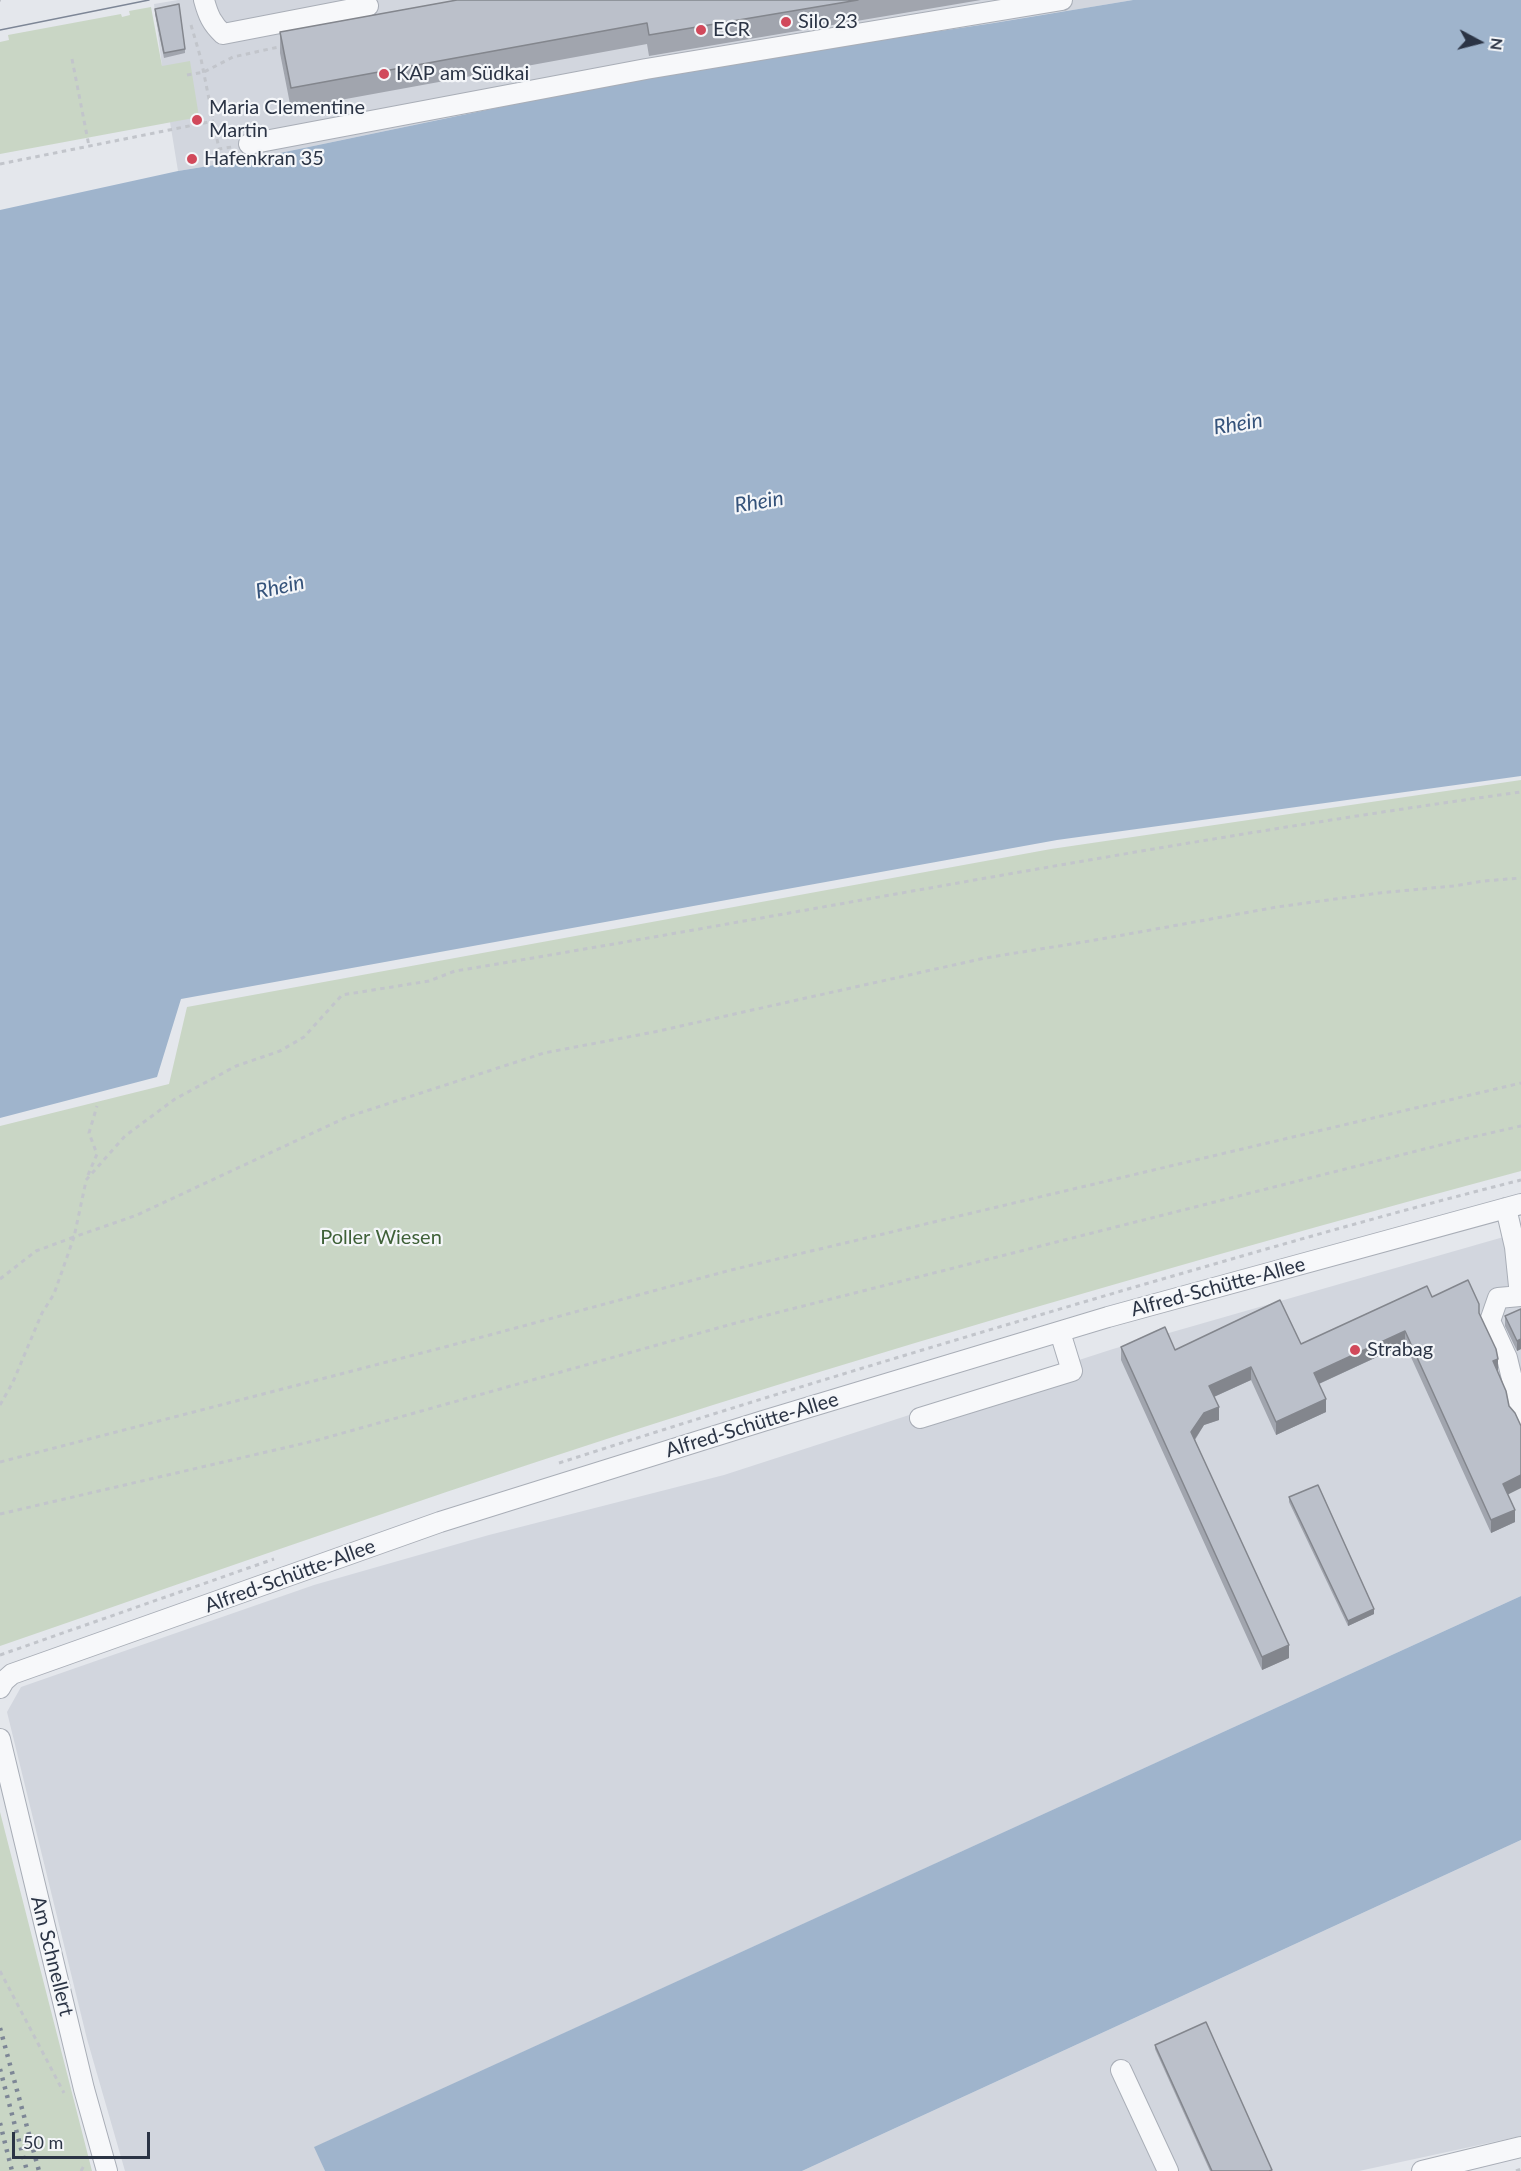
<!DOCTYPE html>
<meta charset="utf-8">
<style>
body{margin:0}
#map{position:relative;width:1521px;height:2171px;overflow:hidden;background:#e4e7ec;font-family:Lato,sans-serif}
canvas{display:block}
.north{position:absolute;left:1449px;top:12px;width:60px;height:60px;-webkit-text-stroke:4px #f4f6f9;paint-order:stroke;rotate:97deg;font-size:16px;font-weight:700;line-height:24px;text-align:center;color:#2b3445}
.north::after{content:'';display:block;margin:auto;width:21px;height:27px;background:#2b3445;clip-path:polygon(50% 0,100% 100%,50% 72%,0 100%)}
.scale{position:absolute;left:12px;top:2132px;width:138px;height:27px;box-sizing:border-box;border:3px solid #2b3445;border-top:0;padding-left:8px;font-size:18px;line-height:21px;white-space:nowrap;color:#2b3445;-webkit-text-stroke:4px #f4f6f9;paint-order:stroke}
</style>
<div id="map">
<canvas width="1521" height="2171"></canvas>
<div class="north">N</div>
<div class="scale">50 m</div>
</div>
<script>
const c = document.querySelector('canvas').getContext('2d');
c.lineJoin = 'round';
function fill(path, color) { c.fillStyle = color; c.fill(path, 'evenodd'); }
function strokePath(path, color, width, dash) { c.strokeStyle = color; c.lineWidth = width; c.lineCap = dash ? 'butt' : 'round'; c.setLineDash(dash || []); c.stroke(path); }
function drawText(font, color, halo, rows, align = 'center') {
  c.font = font + ' Lato,sans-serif'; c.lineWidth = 4.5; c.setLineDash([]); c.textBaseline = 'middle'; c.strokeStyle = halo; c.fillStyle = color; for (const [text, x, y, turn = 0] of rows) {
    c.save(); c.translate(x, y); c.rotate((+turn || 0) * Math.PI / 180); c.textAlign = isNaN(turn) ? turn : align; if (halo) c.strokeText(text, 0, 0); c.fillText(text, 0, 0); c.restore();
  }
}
const built = new Path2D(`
 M 178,0 L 1133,0 L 994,23 L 683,69 L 251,159 L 178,171 L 170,122 L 199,116 L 162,66 L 154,4 Z
 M 1521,1232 L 1521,1596 L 315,2147 L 325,2171 L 125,2171 L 87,2039 L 7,1712 L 21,1687 L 314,1585 L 489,1535 L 724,1475 L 1113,1349 Z
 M 1521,1840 L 1521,2136 L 1359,2171 L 802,2171 Z`);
const green = new Path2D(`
 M 151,7 L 162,66 L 190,61 L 199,117 L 0,154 L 0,42 L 9,40 L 8,35 L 121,14 L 122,17 L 130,15 L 129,11 Z
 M 1521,780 L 1521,1171 C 1250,1244 981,1321 713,1405 C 474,1480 237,1564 0,1646 L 0,1126 L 169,1084 L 187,1007 L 1051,849 Z
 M 0,1812 L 92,2171 L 0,2171 Z`);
const water = new Path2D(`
 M 1133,0 L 1521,0 L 1521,776 L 1057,840 L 181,999 L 157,1077 L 0,1118 L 0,210 L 178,171 L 251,159 L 683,69 L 994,23 Z
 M 1521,1596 L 1521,1840 L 802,2171 L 325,2171 L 314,2147 Z`);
const path = new Path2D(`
 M 0,0 L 1,0
 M 191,25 L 201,59 L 219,149 L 232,147
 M 72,59 L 89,146
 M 187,75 L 204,72 L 233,57 L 283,46
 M 0,164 L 214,121
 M 88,1175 L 97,1154 L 89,1133 L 97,1106
 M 86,1180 L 125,1136 L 175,1099 L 236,1066 L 280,1051 L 304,1037 L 342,995 L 429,981 L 455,971 C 811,912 1164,841 1521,792
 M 0,1279 L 36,1251 L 74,1237 L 86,1181
 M 0,1405 L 13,1382 L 42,1313 L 54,1294 L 74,1237 L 137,1215 L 347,1117 L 544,1053 L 654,1032 L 985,958 L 1090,941 L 1277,907 L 1379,893 L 1453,886 L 1484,881 L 1521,878
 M 0,1462 L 445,1347 L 731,1270 L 1521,1083
 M 559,1463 C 748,1402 937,1345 1128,1289 C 1259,1251 1389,1213 1521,1180
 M 0,1514 L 318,1440 L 732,1324 L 1464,1139 L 1521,1126
 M 0,1655 L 274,1559
 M 0,1971 L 64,2093
 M 81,2171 L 85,2164
 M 1516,2171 L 1521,2169`);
const minor = new Path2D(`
 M 204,0 C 208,15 212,24 223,34 L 368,6
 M 249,144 L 646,69 L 1062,0
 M 1506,1208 L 1515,1247 L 1520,1296
 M 1521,1296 L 1498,1298 L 1490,1321 L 1507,1358 L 1521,1416
 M 920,1418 L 1072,1371 L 1060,1332
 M 0,1688 L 4,1681 L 12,1674 L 440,1522 L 763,1421 L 1108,1317 L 1521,1204
 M 0,1739 L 84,2089 L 107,2171
 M 1121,2070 L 1168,2171
 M 1422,2171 L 1521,2147`);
const tram = new Path2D(`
 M 0,30 L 149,0`);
const rail = new Path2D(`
 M 0,2028 L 39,2171
 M 0,2069 L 27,2171
 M 0,2123 L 12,2171`);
const wall = new Path2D(`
 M 457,0 L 981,0 L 649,56 L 647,44 L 291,109 L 280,53 L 280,32 Z
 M 155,9 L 185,49 L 185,53 L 164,58 L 155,14 Z
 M 1432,1297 L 1479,1313 L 1498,1372 L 1508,1494 L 1515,1522 L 1491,1533 L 1405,1344 L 1319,1384 L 1326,1412 L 1276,1435 L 1251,1380 L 1214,1397 L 1219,1420 L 1204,1425 L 1195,1440 L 1289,1658 L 1262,1670 L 1121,1360 L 1121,1347 L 1175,1350 L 1301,1344 Z
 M 1521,1309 L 1521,1349 L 1517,1351 L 1505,1326 L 1505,1316 Z
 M 1289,1497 L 1374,1614 L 1348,1626 L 1289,1502 Z
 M 1155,2045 L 1272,2171 L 1210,2171 L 1155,2049 Z`);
const shadedWall = new Path2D(`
 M 1405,1331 L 1405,1344 L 1314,1386 L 1314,1373 Z
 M 1521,1339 L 1521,1349 L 1517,1351 L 1517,1341 Z
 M 1498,1359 L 1498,1372 L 1493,1361 Z
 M 1251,1367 L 1251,1380 L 1209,1399 L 1209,1386 Z
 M 1326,1399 L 1326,1412 L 1276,1435 L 1276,1422 Z
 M 1219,1407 L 1219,1420 L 1204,1425 L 1191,1445 L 1191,1432 L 1204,1413 Z
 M 1521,1475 L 1521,1488 L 1503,1497 L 1503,1484 Z
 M 1515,1510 L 1515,1522 L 1491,1533 L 1491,1520 Z
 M 1374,1609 L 1374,1614 L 1348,1626 L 1348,1621 Z
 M 1289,1645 L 1289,1658 L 1262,1670 L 1262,1657 Z`);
const building = new Path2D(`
 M 457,0 L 858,0 L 649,35 L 647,23 L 291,88 L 280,32 Z
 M 179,4 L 185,49 L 164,53 L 155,9 Z
 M 1468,1280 L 1479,1304 L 1479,1313 L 1496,1349 L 1498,1359 L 1493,1361 L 1506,1391 L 1509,1406 L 1515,1413 L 1521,1426 L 1521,1475 L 1503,1484 L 1515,1510 L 1491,1520 L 1405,1331 L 1314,1373 L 1326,1399 L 1276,1422 L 1251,1367 L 1209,1386 L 1219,1407 L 1204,1413 L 1191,1432 L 1289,1645 L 1262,1657 L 1121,1347 L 1165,1327 L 1175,1350 L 1280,1300 L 1301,1344 L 1427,1286 L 1432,1297 Z
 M 1521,1309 L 1521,1339 L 1517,1341 L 1505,1316 Z
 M 1318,1485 L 1374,1609 L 1348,1621 L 1289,1497 Z
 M 1206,2022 L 1272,2170 L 1269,2171 L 1212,2171 L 1155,2045 Z`);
const markers = [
 [786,22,6,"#d1495b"],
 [701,30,6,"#d1495b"],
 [384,74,6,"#d1495b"],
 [197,120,6,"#d1495b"],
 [192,159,6,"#d1495b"],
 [1355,1350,6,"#d1495b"]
];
const poiNames = [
 ["Silo 23",798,22],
 ["ECR",713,30],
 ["KAP am Südkai",396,74],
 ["Maria Clementine",209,108],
 ["Martin",209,131],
 ["Hafenkran 35",204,159],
 ["Strabag",1367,1350]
];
const parkNames = [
 ["Poller Wiesen",381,1238]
];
const streetNames = [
 ["Alfred-Schütte-Allee",1218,1287,-15],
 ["Alfred-Schütte-Allee",752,1425,-17],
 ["Alfred-Schütte-Allee",290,1576,-20],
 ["Am Schnellert",52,1956,76]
];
const waterNames = [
 ["Rhein",1238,424,-9],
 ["Rhein",759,502,-9],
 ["Rhein",280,587,-12]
];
fill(built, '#d2d6de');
fill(green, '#c9d6c5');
fill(water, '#9fb4cc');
strokePath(minor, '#a9aeb7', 22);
strokePath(path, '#c2c5cb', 3, [4.5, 4.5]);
strokePath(minor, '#f7f8fa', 20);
strokePath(tram, '#7d8696', 1.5);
strokePath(rail, '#7d8696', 4.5, [3, 6]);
fill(wall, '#a1a5ae');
fill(shadedWall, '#83868d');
fill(building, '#bbc0ca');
strokePath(building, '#83868d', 1.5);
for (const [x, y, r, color] of markers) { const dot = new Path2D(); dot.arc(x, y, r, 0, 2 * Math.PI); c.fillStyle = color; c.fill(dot); strokePath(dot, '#f4f6f9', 2); }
drawText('20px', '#2b3445', '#f4f6f9', poiNames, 'left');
drawText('20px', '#3f6138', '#f4f6f9', parkNames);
drawText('20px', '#2b3445', '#f4f6f9', streetNames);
drawText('italic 21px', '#34527a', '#f4f6f9', waterNames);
</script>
